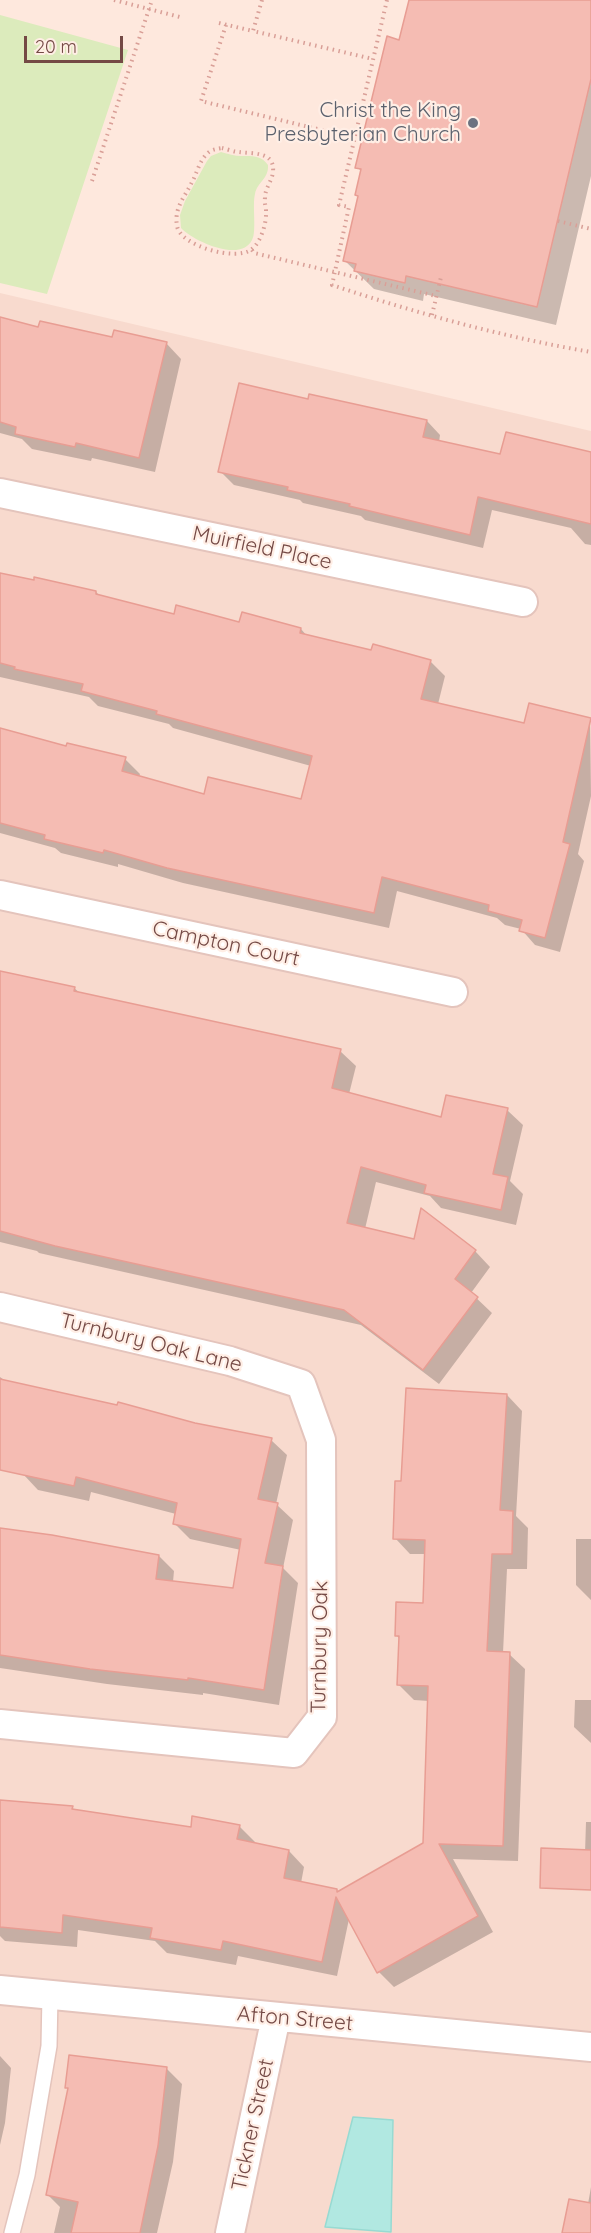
<!DOCTYPE html>
<style>
body{margin:0}
#map{position:relative;width:591px;height:2233px;overflow:hidden;background:#fee8dd;font-family:Quicksand,sans-serif}
canvas{display:block}
.scale{position:absolute;left:24px;top:36px;width:99px;height:27px;box-sizing:border-box;border:3px solid #744945;border-top:0;padding-left:8px;font-size:18px;line-height:21px;white-space:nowrap;color:#744945;-webkit-text-stroke:4px #ffeee5;paint-order:stroke}
</style>
<div id="map">
<canvas width="591" height="2233"></canvas>
<div class="scale">20 m</div>
</div>
<script>
const c = document.querySelector('canvas').getContext('2d');
c.lineJoin = 'round';
function fill(path, color) { c.fillStyle = color; c.fill(path, 'evenodd'); }
function strokePath(path, color, width, dash) { c.strokeStyle = color; c.lineWidth = width; c.lineCap = dash ? 'butt' : 'round'; c.setLineDash(dash || []); c.stroke(path); }
function drawText(font, color, halo, rows, align = 'center') {
  c.font = font + ' Quicksand,sans-serif'; c.lineWidth = 4.5; c.setLineDash([]); c.textBaseline = 'middle'; c.strokeStyle = halo; c.fillStyle = color; for (const [text, x, y, turn = 0] of rows) {
    c.save(); c.translate(x, y); c.rotate((+turn || 0) * Math.PI / 180); c.textAlign = isNaN(turn) ? turn : align; if (halo) c.strokeText(text, 0, 0); c.fillText(text, 0, 0); c.restore();
  }
}
const residential = new Path2D(`
 M 0,293 L 591,431 L 591,2233 L 0,2233 Z`);
const green = new Path2D(`
 M 0,15 L 128,50 L 47,294 L 0,283 Z
 M 221,152 C 228,154 235,156 241,156 C 252,156 261,155 268,165 C 269,179 257,182 255,194 C 252,205 257,232 252,240 C 241,263 193,241 181,228 L 180,215 L 185,201 L 207,161 L 211,156 Z`);
const water = new Path2D(`
 M 353,2117 L 393,2120 L 391,2232 L 325,2227 Z`);
const shadow = new Path2D(`
 M 410,0 L 591,0 L 591,176 L 556,325 L 424,294 L 423,301 L 374,289 L 344,260 L 360,198 L 356,194 L 362,172 L 357,167 L 400,41 Z
 M 0,318 L 39,329 L 166,343 L 181,359 L 155,472 L 92,458 L 91,461 L 32,449 L 22,439 L 0,433 Z
 M 309,400 L 427,421 L 440,435 L 439,442 L 501,456 L 591,453 L 591,545 L 585,544 L 571,528 L 492,510 L 483,548 L 365,520 L 361,516 L 303,503 L 300,500 L 234,485 L 220,471 Z
 M 0,575 L 96,592 L 100,596 L 175,616 L 301,629 L 307,636 L 373,652 L 430,661 L 445,676 L 438,704 L 525,725 L 590,719 L 591,796 L 578,854 L 584,861 L 560,952 L 535,945 L 521,929 L 505,925 L 497,918 L 397,891 L 389,928 L 183,883 L 118,864 L 118,867 L 61,853 L 55,848 L 0,833 L 0,730 L 68,747 L 125,759 L 140,774 L 139,777 L 205,796 L 302,801 L 311,766 L 173,728 L 169,724 L 98,706 L 89,697 L 0,677 Z
 M 0,972 L 74,988 L 80,993 L 340,1051 L 356,1066 L 349,1094 L 442,1119 L 507,1110 L 523,1125 L 510,1181 L 523,1194 L 516,1225 L 441,1208 L 430,1196 L 376,1182 L 365,1229 L 415,1241 L 475,1251 L 490,1267 L 471,1293 L 492,1313 L 439,1384 L 361,1325 L 39,1253 L 37,1251 L 0,1242 Z
 M 0,1377 L 8,1383 L 271,1440 L 287,1455 L 276,1504 L 293,1520 L 283,1568 L 298,1583 L 279,1705 L 203,1693 L 203,1695 L 107,1684 L 0,1668 L 0,1549 L 159,1556 L 174,1571 L 173,1582 L 234,1590 L 241,1550 L 190,1539 L 174,1523 L 176,1514 L 91,1492 L 89,1501 L 38,1490 L 23,1474 L 0,1466 Z
 M 507,1395 L 522,1411 L 516,1516 L 528,1528 L 527,1569 L 507,1569 L 503,1653 L 509,1654 L 525,1669 L 518,1861 L 453,1859 L 493,1932 L 394,1987 L 379,1972 L 349,1919 L 337,1976 L 238,1956 L 236,1965 L 167,1953 L 155,1941 L 78,1930 L 77,1947 L 5,1941 L 0,1936 L 0,1805 L 72,1807 L 76,1812 L 192,1828 L 239,1826 L 255,1842 L 254,1844 L 289,1851 L 304,1867 L 301,1883 L 338,1892 L 425,1844 L 429,1701 L 414,1700 L 398,1684 L 401,1640 L 396,1635 L 424,1604 L 426,1554 L 410,1554 L 395,1538 L 402,1483 Z
 M 576,1539 L 591,1539 L 591,1600 L 576,1585 Z
 M 575,1700 L 591,1700 L 591,1743 L 574,1727 Z
 M 586,1822 L 591,1822 L 591,1859 L 585,1853 Z
 M 0,2056 L 11,2068 L 5,2123 L 0,2145 Z
 M 167,2069 L 182,2084 L 173,2162 L 157,2233 L 54,2233 L 60,2207 L 48,2195 L 70,2090 L 67,2087 Z
 M 591,2187 L 591,2233 L 563,2233 L 588,2204 Z`);
const building = new Path2D(`
 M 409,0 L 591,0 L 591,79 L 537,307 L 406,276 L 405,283 L 354,271 L 356,264 L 343,261 L 358,196 L 355,195 L 361,169 L 355,168 L 387,36 L 399,40 Z
 M 0,317 L 38,327 L 40,321 L 112,337 L 114,330 L 167,342 L 139,458 L 76,443 L 75,447 L 15,434 L 16,427 L 0,422 Z
 M 239,383 L 308,399 L 309,394 L 427,420 L 423,437 L 500,454 L 506,432 L 591,452 L 591,524 L 478,497 L 470,535 L 349,506 L 350,504 L 287,490 L 288,487 L 218,472 Z
 M 0,573 L 34,580 L 34,577 L 96,591 L 96,594 L 174,614 L 176,605 L 239,622 L 242,612 L 301,628 L 300,633 L 371,650 L 373,644 L 431,660 L 421,699 L 524,723 L 529,703 L 591,718 L 563,842 L 570,844 L 545,938 L 519,931 L 522,920 L 488,911 L 489,905 L 382,877 L 374,913 L 167,868 L 104,850 L 103,853 L 44,839 L 45,835 L 0,823 L 0,728 L 66,746 L 67,743 L 126,757 L 122,771 L 204,794 L 208,777 L 301,799 L 312,756 L 156,714 L 157,711 L 81,691 L 83,684 L 14,669 L 15,667 L 0,663 Z
 M 0,971 L 75,987 L 74,991 L 341,1049 L 332,1088 L 441,1117 L 446,1095 L 508,1108 L 493,1174 L 508,1177 L 501,1210 L 424,1193 L 426,1185 L 361,1167 L 347,1223 L 414,1239 L 421,1208 L 476,1250 L 455,1279 L 478,1297 L 423,1370 L 344,1310 L 55,1246 L 0,1231 Z
 M 0,1379 L 117,1405 L 118,1402 L 195,1423 L 272,1438 L 258,1499 L 278,1503 L 265,1563 L 283,1566 L 264,1690 L 188,1678 L 188,1680 L 90,1669 L 0,1655 L 0,1528 L 52,1535 L 159,1555 L 156,1579 L 233,1588 L 241,1539 L 173,1524 L 177,1503 L 76,1477 L 74,1486 L 0,1470 Z
 M 406,1388 L 507,1394 L 500,1510 L 513,1511 L 512,1554 L 492,1554 L 487,1651 L 510,1652 L 503,1846 L 439,1844 L 478,1916 L 377,1973 L 336,1897 L 322,1962 L 223,1941 L 221,1950 L 150,1938 L 152,1928 L 63,1915 L 62,1933 L 0,1927 L 0,1800 L 73,1806 L 72,1809 L 191,1827 L 192,1816 L 240,1825 L 237,1839 L 289,1850 L 284,1878 L 337,1889 L 337,1892 L 423,1843 L 428,1686 L 397,1685 L 399,1636 L 395,1636 L 396,1602 L 423,1603 L 425,1540 L 393,1539 L 395,1481 L 401,1481 Z
 M 541,1848 L 591,1850 L 591,1890 L 540,1888 Z
 M 69,2055 L 167,2067 L 158,2146 L 140,2233 L 71,2233 L 78,2202 L 46,2195 L 68,2088 L 65,2088 Z
 M 569,2199 L 591,2203 L 591,2233 L 562,2233 Z`);
const path = new Path2D(`
 M 114,0 L 180,17
 M 262,0 L 253,31 L 373,59
 M 387,0 L 339,205 L 349,207 L 332,285 C 416,313 503,337 591,352
 M 219,23 L 253,31
 M 226,25 L 201,101 L 355,138
 M 222,148 C 227,149 234,152 239,152 C 253,154 275,151 273,172 C 272,181 265,188 265,198 C 264,203 266,206 266,211 C 267,222 261,242 252,249 C 237,262 180,246 177,226 C 174,208 184,198 191,184 C 197,174 199,160 209,152 C 213,149 217,149 222,148 Z
 M 92,181 L 152,0
 M 558,221 L 591,229
 M 252,250 L 254,253 L 436,296
 M 432,315 L 441,277`);
const service = new Path2D(`
 M 12,2233 L 27,2175 L 49,2046 L 50,1995`);
const minor = new Path2D(`
 M 0,493 L 523,602
 M 0,895 L 453,992
 M 0,1307 L 230,1361 L 301,1384 L 321,1440 L 322,1717 L 294,1753 L 0,1724
 M 0,1990 L 591,2047
 M 230,2233 L 276,2017`);
const markers = [
 [473,123,6,"#6b7280"]
];
const worshipNames = [
 ["Christ the King",461,111],
 ["Presbyterian Church",461,135]
];
const streetNames = [
 ["Muirfield Place",262,548,12],
 ["Campton Court",226,944,12],
 ["Turnbury Oak Lane",151,1343,14],
 ["Turnbury Oak",320,1647,-89],
 ["Afton Street",295,2019,5],
 ["Tickner Street",253,2125,-78]
];
fill(residential, '#f8dace');
fill(green, '#dcebbc');
fill(water, '#b1e8e1');
strokePath(water, '#97dad2', 1.5);
fill(shadow, '#0003');
fill(building, '#f5bcb3');
strokePath(building, '#e89d93', 1.5);
strokePath(service, '#e4c4bc', 18);
strokePath(minor, '#e4c4bc', 32);
strokePath(path, '#d99f97', 4, [1.5, 4.5]);
strokePath(service, '#fff', 15);
strokePath(minor, '#fff', 28);
for (const [x, y, r, color] of markers) { const dot = new Path2D(); dot.arc(x, y, r, 0, 2 * Math.PI); c.fillStyle = color; c.fill(dot); strokePath(dot, '#ffeee5', 2); }
drawText('21px', '#5b616d', '#ffeee5', worshipNames, 'right');
drawText('21px', '#744945', '#ffeee5', streetNames);
</script>
